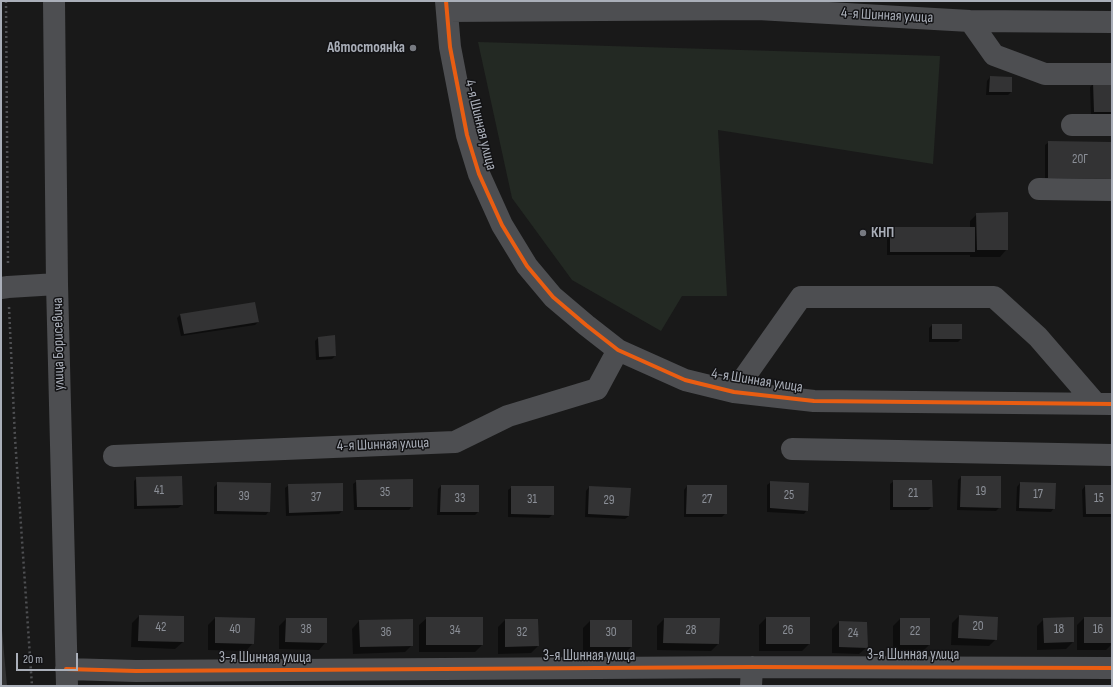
<!DOCTYPE html>
<meta charset="utf-8">
<style>
body{margin:0}
#map{position:relative;width:1113px;height:687px;overflow:hidden;background:#191919;font-family:"Sofia Sans Condensed",sans-serif}
canvas{display:block}
.frame{position:absolute;inset:0;border:2px solid #aaafb9;pointer-events:none}
.scale{position:absolute;left:16px;top:653px;width:62px;height:18px;box-sizing:border-box;border:2px solid #aaafb9;border-top:0;padding-left:5px;font-size:12px;line-height:14px;white-space:nowrap;color:#aaafb9;-webkit-text-stroke:3px #131315;paint-order:stroke}
</style>
<div id="map">
<canvas width="1113" height="687"></canvas>
<div class="frame"></div>
<div class="scale">20 m</div>
</div>
<script>
const c = document.querySelector('canvas').getContext('2d');
c.lineJoin = 'round';
function fill(path, color) { c.fillStyle = color; c.fill(path, 'evenodd'); }
function strokePath(path, color, width, dash) { c.strokeStyle = color; c.lineWidth = width; c.lineCap = dash ? 'butt' : 'round'; c.setLineDash(dash || []); c.stroke(path); }
function drawText(font, color, halo, rows, align = 'center') {
  c.font = font + ' "Sofia Sans Condensed",sans-serif'; c.lineWidth = 3; c.setLineDash([]); c.textBaseline = 'middle'; c.strokeStyle = halo; c.fillStyle = color; for (const [text, x, y, turn = 0] of rows) {
    c.save(); c.translate(x, y); c.rotate((+turn || 0) * Math.PI / 180); c.textAlign = isNaN(turn) ? turn : align; if (halo) c.strokeText(text, 0, 0); c.fillText(text, 0, 0); c.restore();
  }
}
const green = new Path2D(`
 M 478,42 L 940,56 L 933,164 L 718,130 L 727,296 L 682,296 L 661,331 L 572,280 L 512,198 Z`);
const shadow = new Path2D(`
 M 990,77 L 1011,92 L 1008,95 L 986,95 L 987,81 Z
 M 1094,83 L 1112,84 L 1112,115 L 1091,115 L 1090,87 Z
 M 1049,142 L 1112,143 L 1112,182 L 1045,181 L 1045,145 Z
 M 977,214 L 1007,249 L 1000,257 L 970,257 L 970,255 L 887,255 L 887,231 L 890,228 L 970,228 L 970,221 Z
 M 180,315 L 258,322 L 255,325 L 181,336 L 177,318 Z
 M 932,325 L 961,339 L 958,342 L 929,342 L 929,328 Z
 M 318,338 L 335,356 L 332,359 L 316,360 L 315,341 Z
 M 961,477 L 1000,507 L 996,511 L 957,510 L 958,480 Z
 M 137,478 L 182,505 L 178,508 L 134,509 L 134,481 Z
 M 357,481 L 412,506 L 409,510 L 354,510 L 353,484 Z
 M 894,481 L 932,507 L 928,510 L 890,510 L 890,484 Z
 M 771,482 L 807,510 L 804,514 L 767,512 L 767,485 Z
 M 218,483 L 269,511 L 266,515 L 214,514 L 214,487 Z
 M 1020,483 L 1054,508 L 1051,512 L 1016,511 L 1017,487 Z
 M 342,484 L 342,511 L 339,514 L 286,516 L 285,488 L 289,485 Z
 M 441,486 L 478,512 L 475,515 L 437,515 L 438,489 Z
 M 687,486 L 726,513 L 722,517 L 684,517 L 684,490 Z
 M 1085,486 L 1112,486 L 1112,517 L 1083,517 L 1082,490 Z
 M 512,487 L 553,514 L 549,518 L 508,517 L 508,490 Z
 M 589,487 L 629,516 L 625,519 L 585,517 L 586,491 Z
 M 139,616 L 183,642 L 175,649 L 131,647 L 132,623 Z
 M 959,616 L 996,639 L 989,646 L 951,645 L 952,623 Z
 M 215,618 L 253,643 L 246,651 L 208,650 L 208,625 Z
 M 427,618 L 482,645 L 475,652 L 419,652 L 419,625 Z
 M 766,618 L 809,618 L 809,644 L 802,651 L 759,651 L 759,625 Z
 M 1084,618 L 1112,618 L 1112,644 L 1106,650 L 1077,650 L 1077,625 Z
 M 286,619 L 326,642 L 319,650 L 279,649 L 279,626 Z
 M 664,619 L 718,644 L 711,651 L 657,650 L 657,626 Z
 M 900,619 L 929,645 L 922,652 L 893,652 L 893,626 Z
 M 1044,619 L 1073,642 L 1066,649 L 1037,650 L 1037,626 Z
 M 505,620 L 538,620 L 538,646 L 531,653 L 498,654 L 498,627 Z
 M 359,621 L 412,645 L 405,652 L 353,654 L 352,629 Z
 M 590,621 L 631,647 L 624,654 L 583,654 L 583,628 Z
 M 839,622 L 867,647 L 859,654 L 832,653 L 832,629 Z`);
const building = new Path2D(`
 M 990,76 L 1012,77 L 1012,92 L 989,92 Z
 M 1093,82 L 1112,83 L 1112,112 L 1094,112 Z
 M 1048,141 L 1112,142 L 1112,179 L 1048,178 Z
 M 1008,212 L 1008,250 L 977,250 L 976,213 Z
 M 890,227 L 975,227 L 975,252 L 890,252 Z
 M 255,302 L 259,322 L 184,334 L 180,314 Z
 M 932,324 L 962,324 L 962,339 L 932,339 Z
 M 335,335 L 336,356 L 319,357 L 318,337 Z
 M 182,476 L 183,505 L 137,506 L 136,477 Z
 M 961,476 L 1001,476 L 1001,508 L 960,507 Z
 M 413,479 L 413,507 L 357,507 L 356,480 Z
 M 893,480 L 932,480 L 933,507 L 893,507 Z
 M 770,481 L 809,483 L 808,511 L 770,508 Z
 M 217,482 L 271,483 L 270,512 L 217,511 Z
 M 1020,482 L 1056,483 L 1055,509 L 1019,508 Z
 M 343,483 L 343,511 L 289,513 L 288,484 Z
 M 441,485 L 479,485 L 479,512 L 440,512 Z
 M 687,485 L 727,485 L 727,514 L 686,514 Z
 M 1085,485 L 1112,485 L 1112,514 L 1086,514 Z
 M 511,486 L 554,486 L 554,515 L 511,514 Z
 M 589,486 L 631,488 L 629,516 L 588,514 Z
 M 139,615 L 184,616 L 184,642 L 138,641 Z
 M 959,615 L 998,617 L 997,640 L 958,638 Z
 M 215,617 L 255,618 L 254,644 L 215,643 Z
 M 426,617 L 483,617 L 483,645 L 426,645 Z
 M 766,617 L 810,617 L 810,644 L 766,644 Z
 M 1074,617 L 1074,642 L 1044,643 L 1043,618 Z
 M 1084,617 L 1112,617 L 1112,643 L 1084,643 Z
 M 286,618 L 327,618 L 327,643 L 285,642 Z
 M 664,618 L 720,618 L 719,644 L 663,643 Z
 M 900,618 L 930,618 L 930,645 L 900,645 Z
 M 413,619 L 413,646 L 360,647 L 359,620 Z
 M 505,619 L 538,619 L 539,646 L 505,647 Z
 M 590,620 L 632,620 L 632,647 L 590,647 Z
 M 839,621 L 867,622 L 868,648 L 839,647 Z
 M 1,630 L 2,630 L 7,686 L 1,686 Z`);
const path = new Path2D(`
 M 6,1 L 8,266
 M 9,307 L 15,438 L 32,686`);
const minor = new Path2D(`
 M 54,1 L 57,284 L 67,686
 M 446,1 L 450,47 L 467,135 L 479,174 L 502,225 L 527,266 L 553,297 L 586,325 L 618,350 L 685,380 L 734,392 L 814,401 L 1112,404
 M 447,11 L 758,9 L 970,21 L 1112,22
 M 970,21 L 994,55 L 1045,74 L 1112,74
 M 1072,125 L 1112,125
 M 1039,189 L 1112,190
 M 1,288 L 8,287 L 57,284
 M 734,392 L 801,297 L 994,297 L 1038,337 L 1096,404
 M 792,449 L 1112,455
 M 114,456 L 455,442 L 508,416 L 597,389 L 618,350
 M 66,669 L 136,671 L 752,667 L 1112,668
 M 751,686 L 752,667`);
const cycleway = new Path2D(`
 M 446,1 L 450,47 L 467,135 L 479,174 L 502,225 L 527,266 L 553,297 L 586,325 L 618,350 L 685,380 L 734,392 L 814,401 L 1112,404
 M 66,669 L 136,671 L 752,667 L 1112,668`);
const markers = [
 [413,48,4,"#777a81"],
 [863,233,4,"#777a81"]
];
const numberNames = [
 ["20Г",1080,160],
 ["41",159,491],
 ["19",981,492],
 ["35",385,493],
 ["21",913,494],
 ["17",1038,495],
 ["25",789,496],
 ["39",244,497],
 ["37",316,498],
 ["33",460,499],
 ["15",1099,499],
 ["31",532,500],
 ["27",707,500],
 ["29",609,501],
 ["20",978,627],
 ["42",161,628],
 ["40",235,630],
 ["38",306,630],
 ["18",1059,630],
 ["16",1098,630],
 ["34",455,631],
 ["28",691,631],
 ["26",788,631],
 ["22",915,632],
 ["36",386,633],
 ["32",522,633],
 ["30",611,633],
 ["24",853,634]
];
const streetNames = [
 ["4-я Шинная улица",887,16,3],
 ["4-я Шинная улица",480,125,76],
 ["улица Борисевича",59,344,-91],
 ["4-я Шинная улица",757,381,9],
 ["4-я Шинная улица",383,445,-2],
 ["3-я Шинная улица",913,655],
 ["3-я Шинная улица",589,656],
 ["3-я Шинная улица",265,658]
];
const poiNames = [
 ["Автостоянка",405,48],
 ["КНП",871,233,"left"]
];
fill(green, '#232923');
fill(shadow, '#0007');
fill(building, '#333334');
strokePath(path, '#4f5053', 2.5, [2, 3]);
strokePath(minor, '#4d4e51', 22);
strokePath(cycleway, '#e95d12', 4);
for (const [x, y, r, color] of markers) { const dot = new Path2D(); dot.arc(x, y, r, 0, 2 * Math.PI); c.fillStyle = color; c.fill(dot); strokePath(dot, '#131315', 1.5); }
drawText('13px', '#8c9098', null, numberNames);
drawText('15px', '#aaafb9', '#131315', streetNames);
drawText('bold 15px', '#aaafb9', '#131315', poiNames, 'right');
</script>
